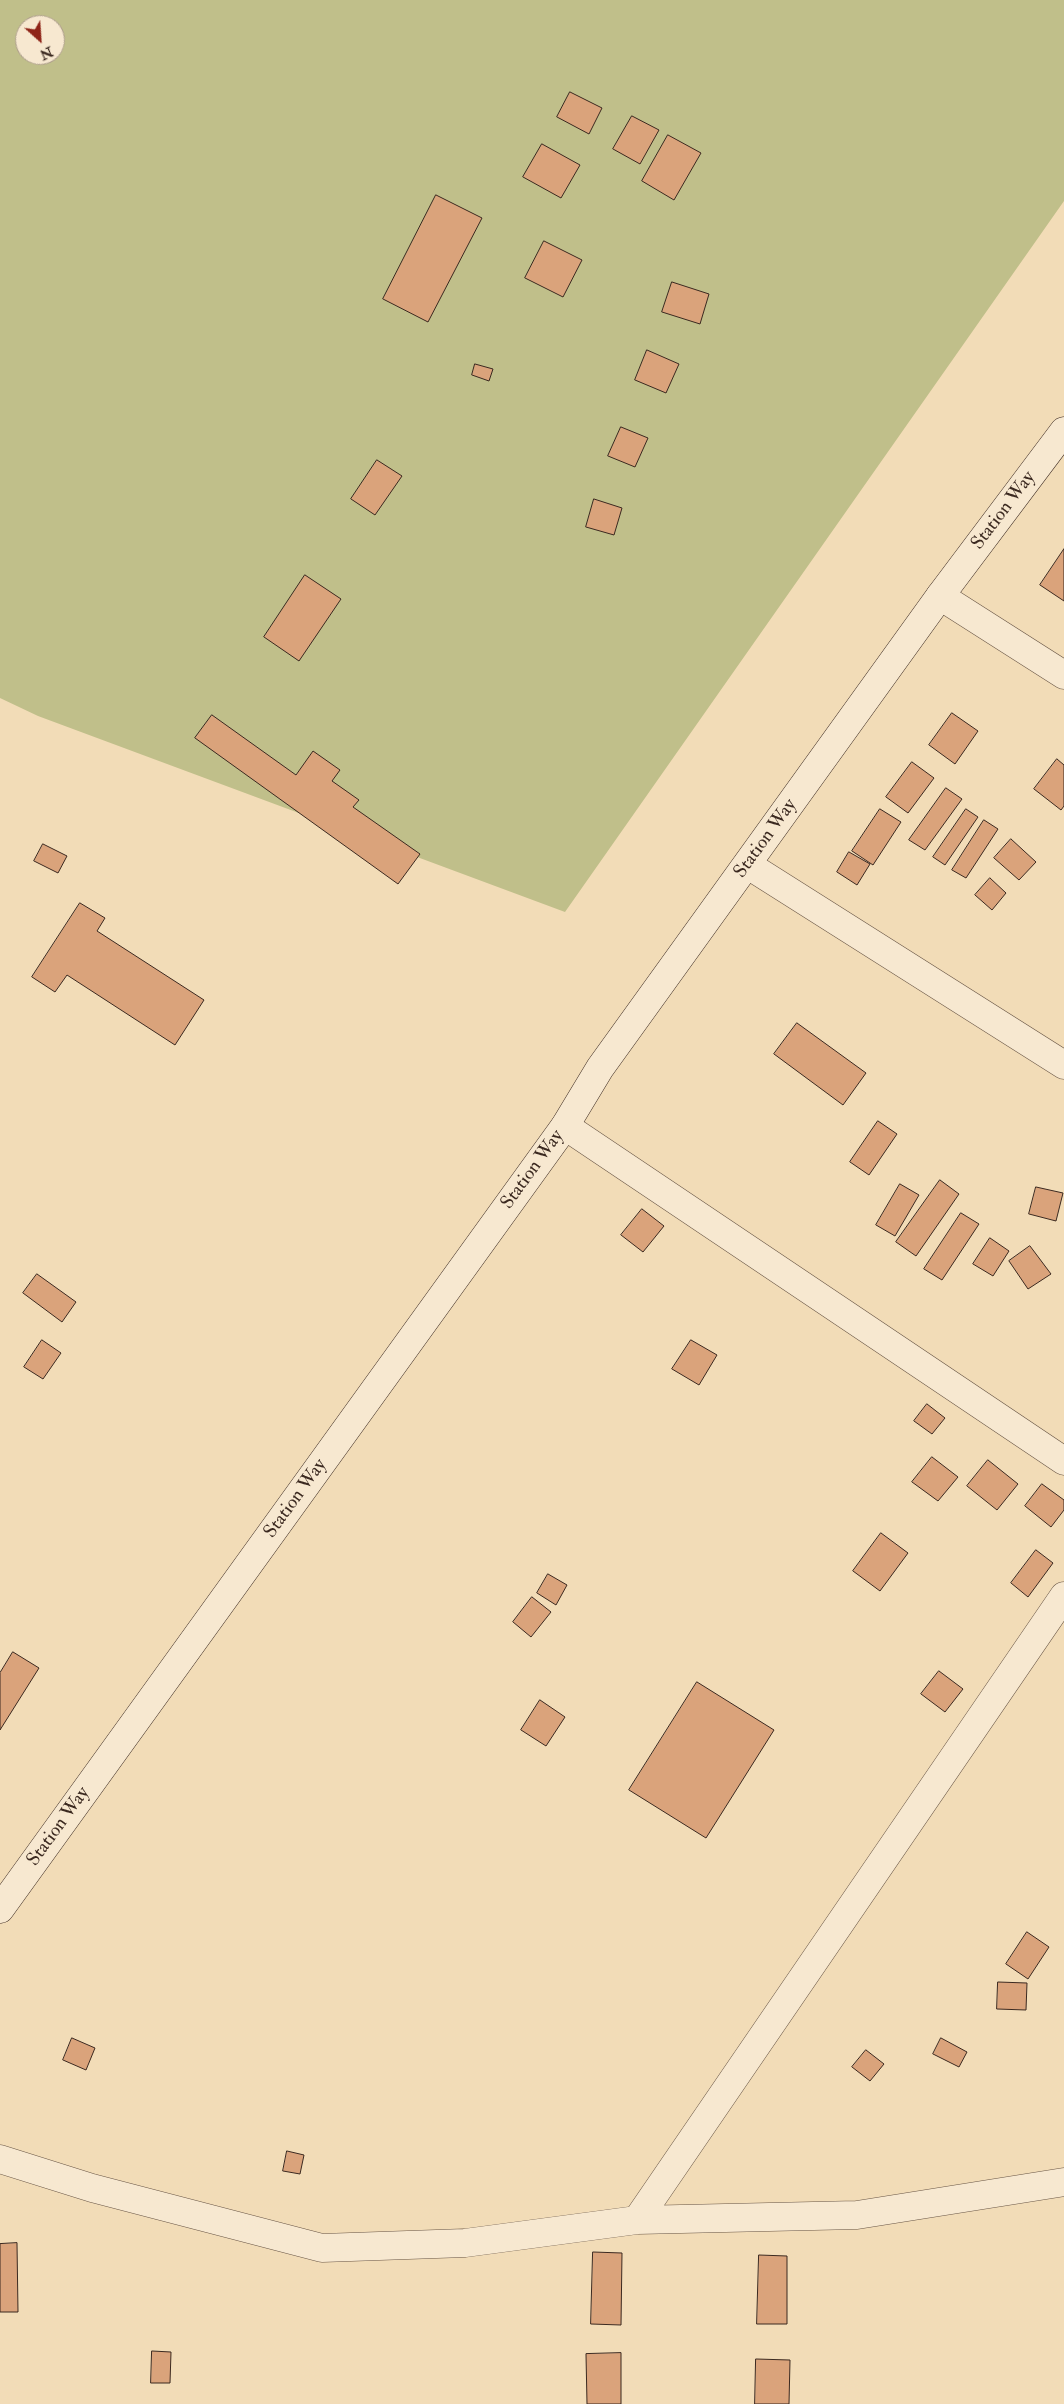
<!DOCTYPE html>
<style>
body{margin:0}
#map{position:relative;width:1064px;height:2404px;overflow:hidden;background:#f2dcb7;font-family:"IM FELL Double Pica",serif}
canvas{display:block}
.north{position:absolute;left:15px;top:15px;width:50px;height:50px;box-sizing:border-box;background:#f7e8d0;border:1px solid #ac9c8a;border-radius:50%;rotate:154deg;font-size:14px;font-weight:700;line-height:20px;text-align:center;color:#3b2920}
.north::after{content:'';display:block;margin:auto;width:18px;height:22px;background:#8f2418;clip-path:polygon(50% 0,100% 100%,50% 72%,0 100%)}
</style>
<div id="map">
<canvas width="1064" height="2404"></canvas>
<div class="north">N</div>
</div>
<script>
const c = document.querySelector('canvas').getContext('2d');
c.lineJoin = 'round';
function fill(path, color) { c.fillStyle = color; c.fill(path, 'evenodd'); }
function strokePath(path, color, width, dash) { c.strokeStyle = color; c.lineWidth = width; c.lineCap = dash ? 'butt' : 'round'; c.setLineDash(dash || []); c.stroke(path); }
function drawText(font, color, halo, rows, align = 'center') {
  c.font = font + ' "IM FELL Double Pica",serif'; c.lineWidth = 4; c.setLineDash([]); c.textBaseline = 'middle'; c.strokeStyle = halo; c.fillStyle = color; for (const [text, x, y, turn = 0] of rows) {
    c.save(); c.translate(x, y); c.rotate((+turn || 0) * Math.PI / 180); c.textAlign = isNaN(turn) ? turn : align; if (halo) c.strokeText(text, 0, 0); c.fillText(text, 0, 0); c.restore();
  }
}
const green = new Path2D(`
 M 0,0 L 1064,0 L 1064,201 L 565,912 L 38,716 L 0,698 ZM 25,25 L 55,25 L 55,55 L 25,55 Z`);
const building = new Path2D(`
 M 570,92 L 602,108 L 589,134 L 557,117 Z
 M 632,116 L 659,130 L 640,164 L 613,149 Z
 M 668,135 L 701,153 L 674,200 L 642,181 Z
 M 542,144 L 580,165 L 561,198 L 523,177 Z
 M 436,195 L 482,218 L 428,322 L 383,299 Z
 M 544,241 L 582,260 L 563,297 L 525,278 Z
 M 672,282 L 709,294 L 700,324 L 662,312 Z
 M 647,350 L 679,364 L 666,393 L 635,380 Z
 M 475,364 L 493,369 L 489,381 L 472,375 Z
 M 621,427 L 648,438 L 635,467 L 608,456 Z
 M 377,460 L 402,476 L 375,515 L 351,499 Z
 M 594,499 L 622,508 L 614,535 L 586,527 Z
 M 1064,549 L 1064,601 L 1040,585 Z
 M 305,575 L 341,599 L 299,661 L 264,637 Z
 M 952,713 L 978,731 L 955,764 L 929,745 Z
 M 212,715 L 296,775 L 313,751 L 340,770 L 332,781 L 359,800 L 353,807 L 420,854 L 398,884 L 195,738 Z
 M 1057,759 L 1064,765 L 1064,806 L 1061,810 L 1034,789 Z
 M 912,762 L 934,778 L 908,813 L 886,797 Z
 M 946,788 L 962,799 L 925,850 L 909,840 Z
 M 880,809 L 901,822 L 873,865 L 852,851 Z
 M 966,809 L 978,817 L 945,865 L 933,857 Z
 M 984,820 L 998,829 L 966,878 L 952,870 Z
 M 1011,839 L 1036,862 L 1019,880 L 994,858 Z
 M 43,844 L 67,856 L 58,873 L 34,861 Z
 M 849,852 L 870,864 L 857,885 L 837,872 Z
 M 990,878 L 1006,893 L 992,910 L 975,895 Z
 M 80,903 L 105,918 L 97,931 L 204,1000 L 175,1045 L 67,975 L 55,992 L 32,977 Z
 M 797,1023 L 866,1073 L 843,1105 L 774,1054 Z
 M 878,1121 L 897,1134 L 869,1175 L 850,1162 Z
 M 940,1180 L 959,1194 L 916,1256 L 896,1242 Z
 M 900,1184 L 919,1195 L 895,1236 L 876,1225 Z
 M 1036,1187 L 1063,1193 L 1056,1221 L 1029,1214 Z
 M 642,1209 L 664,1226 L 643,1252 L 621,1235 Z
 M 961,1213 L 979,1224 L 942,1280 L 924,1269 Z
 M 990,1238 L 1009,1251 L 993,1276 L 973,1264 Z
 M 1030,1246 L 1051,1274 L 1028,1289 L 1009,1261 Z
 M 37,1274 L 76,1302 L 62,1322 L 23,1293 Z
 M 42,1340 L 61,1353 L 43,1379 L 24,1367 Z
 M 691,1340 L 717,1355 L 699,1385 L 672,1369 Z
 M 927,1404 L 945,1418 L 932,1434 L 914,1421 Z
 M 932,1457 L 958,1477 L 938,1501 L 912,1482 Z
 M 988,1460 L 1018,1484 L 997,1510 L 967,1486 Z
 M 1042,1484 L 1064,1500 L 1064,1510 L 1051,1527 L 1025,1506 Z
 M 881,1533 L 908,1553 L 880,1591 L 853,1571 Z
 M 1036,1550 L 1053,1563 L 1028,1597 L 1011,1583 Z
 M 548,1574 L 567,1585 L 556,1605 L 537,1593 Z
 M 532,1597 L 551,1612 L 531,1637 L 513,1622 Z
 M 13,1652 L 39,1668 L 0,1730 L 0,1673 Z
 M 939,1671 L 963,1689 L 945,1712 L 921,1694 Z
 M 697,1682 L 774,1730 L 706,1838 L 629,1790 Z
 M 540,1700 L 565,1717 L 546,1746 L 521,1730 Z
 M 1027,1932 L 1049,1947 L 1028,1979 L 1006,1964 Z
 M 998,1982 L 1027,1983 L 1026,2010 L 997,2009 Z
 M 72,2038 L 95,2048 L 86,2070 L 63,2060 Z
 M 941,2038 L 967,2052 L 959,2067 L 933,2054 Z
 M 866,2050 L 884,2064 L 870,2081 L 852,2067 Z
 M 287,2151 L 304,2155 L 300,2174 L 283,2171 Z
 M 17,2243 L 18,2312 L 0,2312 L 0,2244 Z
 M 593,2252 L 622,2253 L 621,2325 L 591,2324 Z
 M 759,2255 L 787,2256 L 787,2324 L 757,2324 Z
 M 152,2351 L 171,2352 L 170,2383 L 151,2383 Z
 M 621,2353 L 621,2404 L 587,2404 L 586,2354 Z
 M 756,2359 L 790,2360 L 789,2404 L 755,2404 Z`);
const street = new Path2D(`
 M 940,596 L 1064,675
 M 748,865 L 1064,1065
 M 565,1126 L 1064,1461
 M 0,2159 L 92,2188 L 322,2248 L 465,2243 L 637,2220 L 857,2215 L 1064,2182
 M 637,2220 L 1064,1596`);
const secondary = new Path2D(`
 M 0,1909 L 565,1126 L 600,1068 L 940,596 L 1064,431`);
const streetNames = [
 ["Station Way",1004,511,-53],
 ["Station Way",766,839,-54],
 ["Station Way",533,1170,-54],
 ["Station Way",296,1499,-54],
 ["Station Way",59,1827,-54]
];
fill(green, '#c0bf8a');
fill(building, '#daa37b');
strokePath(building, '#3b2920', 1);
strokePath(street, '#695646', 29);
strokePath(secondary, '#3b2920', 29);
strokePath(street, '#f7e8d0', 28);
strokePath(secondary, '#f7e8d0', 28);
drawText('19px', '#3b2920', '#f7e8d0', streetNames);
</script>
